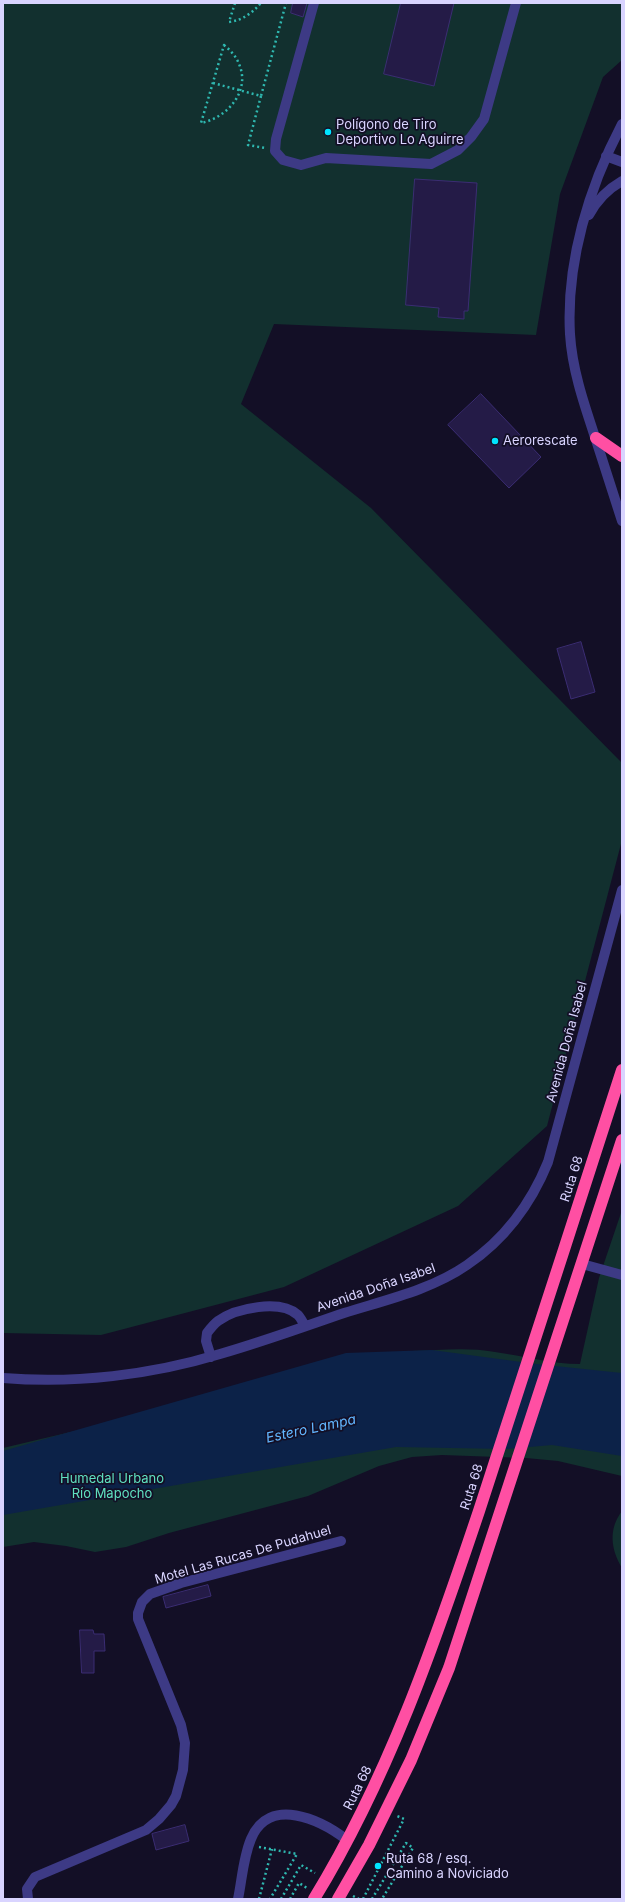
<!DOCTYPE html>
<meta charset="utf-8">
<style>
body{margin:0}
#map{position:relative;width:625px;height:1902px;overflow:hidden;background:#130f26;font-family:Inter,sans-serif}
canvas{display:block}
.frame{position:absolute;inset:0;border:4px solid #d9d4ff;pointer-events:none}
</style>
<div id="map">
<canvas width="625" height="1902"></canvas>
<div class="frame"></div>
</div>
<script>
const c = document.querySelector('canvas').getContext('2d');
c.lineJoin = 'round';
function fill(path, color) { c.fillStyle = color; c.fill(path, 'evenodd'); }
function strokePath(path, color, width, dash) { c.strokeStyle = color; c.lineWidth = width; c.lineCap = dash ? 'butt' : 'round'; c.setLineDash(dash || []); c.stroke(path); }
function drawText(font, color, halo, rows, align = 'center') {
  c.font = font + ' Inter,sans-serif'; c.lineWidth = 3.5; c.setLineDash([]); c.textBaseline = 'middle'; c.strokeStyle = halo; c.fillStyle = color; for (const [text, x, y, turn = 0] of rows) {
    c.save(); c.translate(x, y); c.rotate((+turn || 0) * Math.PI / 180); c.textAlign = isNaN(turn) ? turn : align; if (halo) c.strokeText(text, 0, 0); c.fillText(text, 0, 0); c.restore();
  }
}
const green = new Path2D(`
 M 3,3 L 622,3 L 622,60 L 603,77 L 560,194 L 536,335 L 274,324 L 241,404 L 371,508 L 622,763 L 622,840 L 547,1126 L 458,1206 L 284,1287 L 101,1335 L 3,1333 Z
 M 622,1210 L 622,1476 L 558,1461 L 526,1458 L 442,1455 L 412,1457 L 379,1466 L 308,1496 L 169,1533 L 126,1547 L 95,1552 L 66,1546 L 34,1542 L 3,1547 L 3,1448 L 412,1351 C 440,1350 468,1347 495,1352 C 524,1356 551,1364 580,1364 L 599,1278 Z
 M 622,1511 L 622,1568 C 611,1550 608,1529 622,1511 Z`);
const water = new Path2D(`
 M 432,1350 L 536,1364 L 622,1373 L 622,1456 L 552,1445 L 507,1449 L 396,1447 L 3,1515 L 3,1451 L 346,1353 Z`);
const building = new Path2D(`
 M 293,3 L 307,3 L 303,17 L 291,13 Z
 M 401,3 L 454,3 L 434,86 L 384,74 Z
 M 415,179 L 477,183 L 468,311 L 464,311 L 464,319 L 438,317 L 439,308 L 406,305 Z
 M 481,394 L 541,457 L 509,488 L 448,425 Z
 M 581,642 L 595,692 L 571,699 L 557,649 Z
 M 208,1585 L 211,1596 L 166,1608 L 163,1597 Z
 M 80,1630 L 93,1630 L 94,1634 L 104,1634 L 105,1651 L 94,1651 L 94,1673 L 82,1673 Z
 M 185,1825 L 189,1841 L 156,1850 L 152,1834 Z`);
const path = new Path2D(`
 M 235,3 L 229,22 C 243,20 252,13 261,3
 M 224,45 C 230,50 236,56 239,64 C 251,91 227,118 201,123 Z
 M 213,83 L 261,96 L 286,3
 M 261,96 L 248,145 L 265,148
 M 259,1847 L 297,1854 L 270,1899
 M 353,1896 L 359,1899
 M 259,1899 L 272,1849
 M 281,1899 L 301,1865 L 315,1873
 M 290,1899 L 299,1883 L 307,1888
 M 363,1899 L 404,1819 L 397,1816
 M 372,1899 L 406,1843 L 413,1848 L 382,1899`);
const minor = new Path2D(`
 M 314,3 L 276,139 L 275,151 L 283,160 L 301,165 L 326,158 L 431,164 L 458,150 L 471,137 L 484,119 L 516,3
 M 622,124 C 589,187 566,262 570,334 C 572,369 584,404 595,437 C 604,465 613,493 622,521
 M 606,156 L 622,162
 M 589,215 C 597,200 608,189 622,181
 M 582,1264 L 622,1275
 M 211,1357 L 206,1341 L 207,1333 C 210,1329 214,1324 218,1321 C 236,1308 280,1299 298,1315 C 301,1318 303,1323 305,1326
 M 3,1378 C 75,1384 151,1375 220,1354 C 262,1342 303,1327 344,1313 C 385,1300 431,1290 467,1265 C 505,1239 531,1204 548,1162 L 622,890
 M 28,1899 L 27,1889 L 35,1877 L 146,1830 L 159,1819 L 171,1805 L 176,1796 L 183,1770 L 185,1743 L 181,1725 L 138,1619 L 138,1613 L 142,1602 L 150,1594 L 181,1583 L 341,1541
 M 238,1899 C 242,1880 243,1858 251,1839 C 269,1795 321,1820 347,1840`);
const highway = new Path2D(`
 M 596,438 L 622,456
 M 314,1899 C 388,1778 434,1645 479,1511 C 528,1364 574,1217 622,1070
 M 338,1899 L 369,1845 L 411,1760 L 449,1668 L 622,1140`);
const markers = [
 [328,132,4,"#00e5ff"],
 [495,441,4,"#00e5ff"],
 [378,1866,4,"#00e5ff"]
];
const poiNames = [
 ["Polígono de Tiro",336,125],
 ["Deportivo Lo Aguirre",336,140],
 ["Aerorescate",503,441],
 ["Ruta 68 / esq.",386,1859],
 ["Camino a Noviciado",386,1874]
];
const streetNames = [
 ["Avenida Doña Isabel",567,1042,-75],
 ["Ruta 68",572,1179,-72],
 ["Avenida Doña Isabel",376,1288,-19],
 ["Ruta 68",472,1487,-72],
 ["Motel Las Rucas De Pudahuel",243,1555,-16],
 ["Ruta 68",358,1788,-64]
];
const parkNames = [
 ["Humedal Urbano",112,1479],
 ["Río Mapocho",112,1494]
];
const waterNames = [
 ["Estero Lampa",311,1429,-12]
];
fill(green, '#12302f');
fill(water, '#0c2248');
fill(building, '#241b47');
strokePath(building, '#3b2d73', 1);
strokePath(path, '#2fb8b0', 2.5, [2, 3]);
strokePath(minor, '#3d3a85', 10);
strokePath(highway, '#ff4fa3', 12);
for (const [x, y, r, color] of markers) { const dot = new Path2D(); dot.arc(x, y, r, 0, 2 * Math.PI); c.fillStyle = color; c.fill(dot); strokePath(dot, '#130f26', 1.5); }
drawText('13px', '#d9d4ff', '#130f26', poiNames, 'left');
drawText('13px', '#d9d4ff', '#130f26', streetNames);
drawText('13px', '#5fe0c0', '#130f26', parkNames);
drawText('italic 14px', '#62b6ff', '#130f26', waterNames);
</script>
